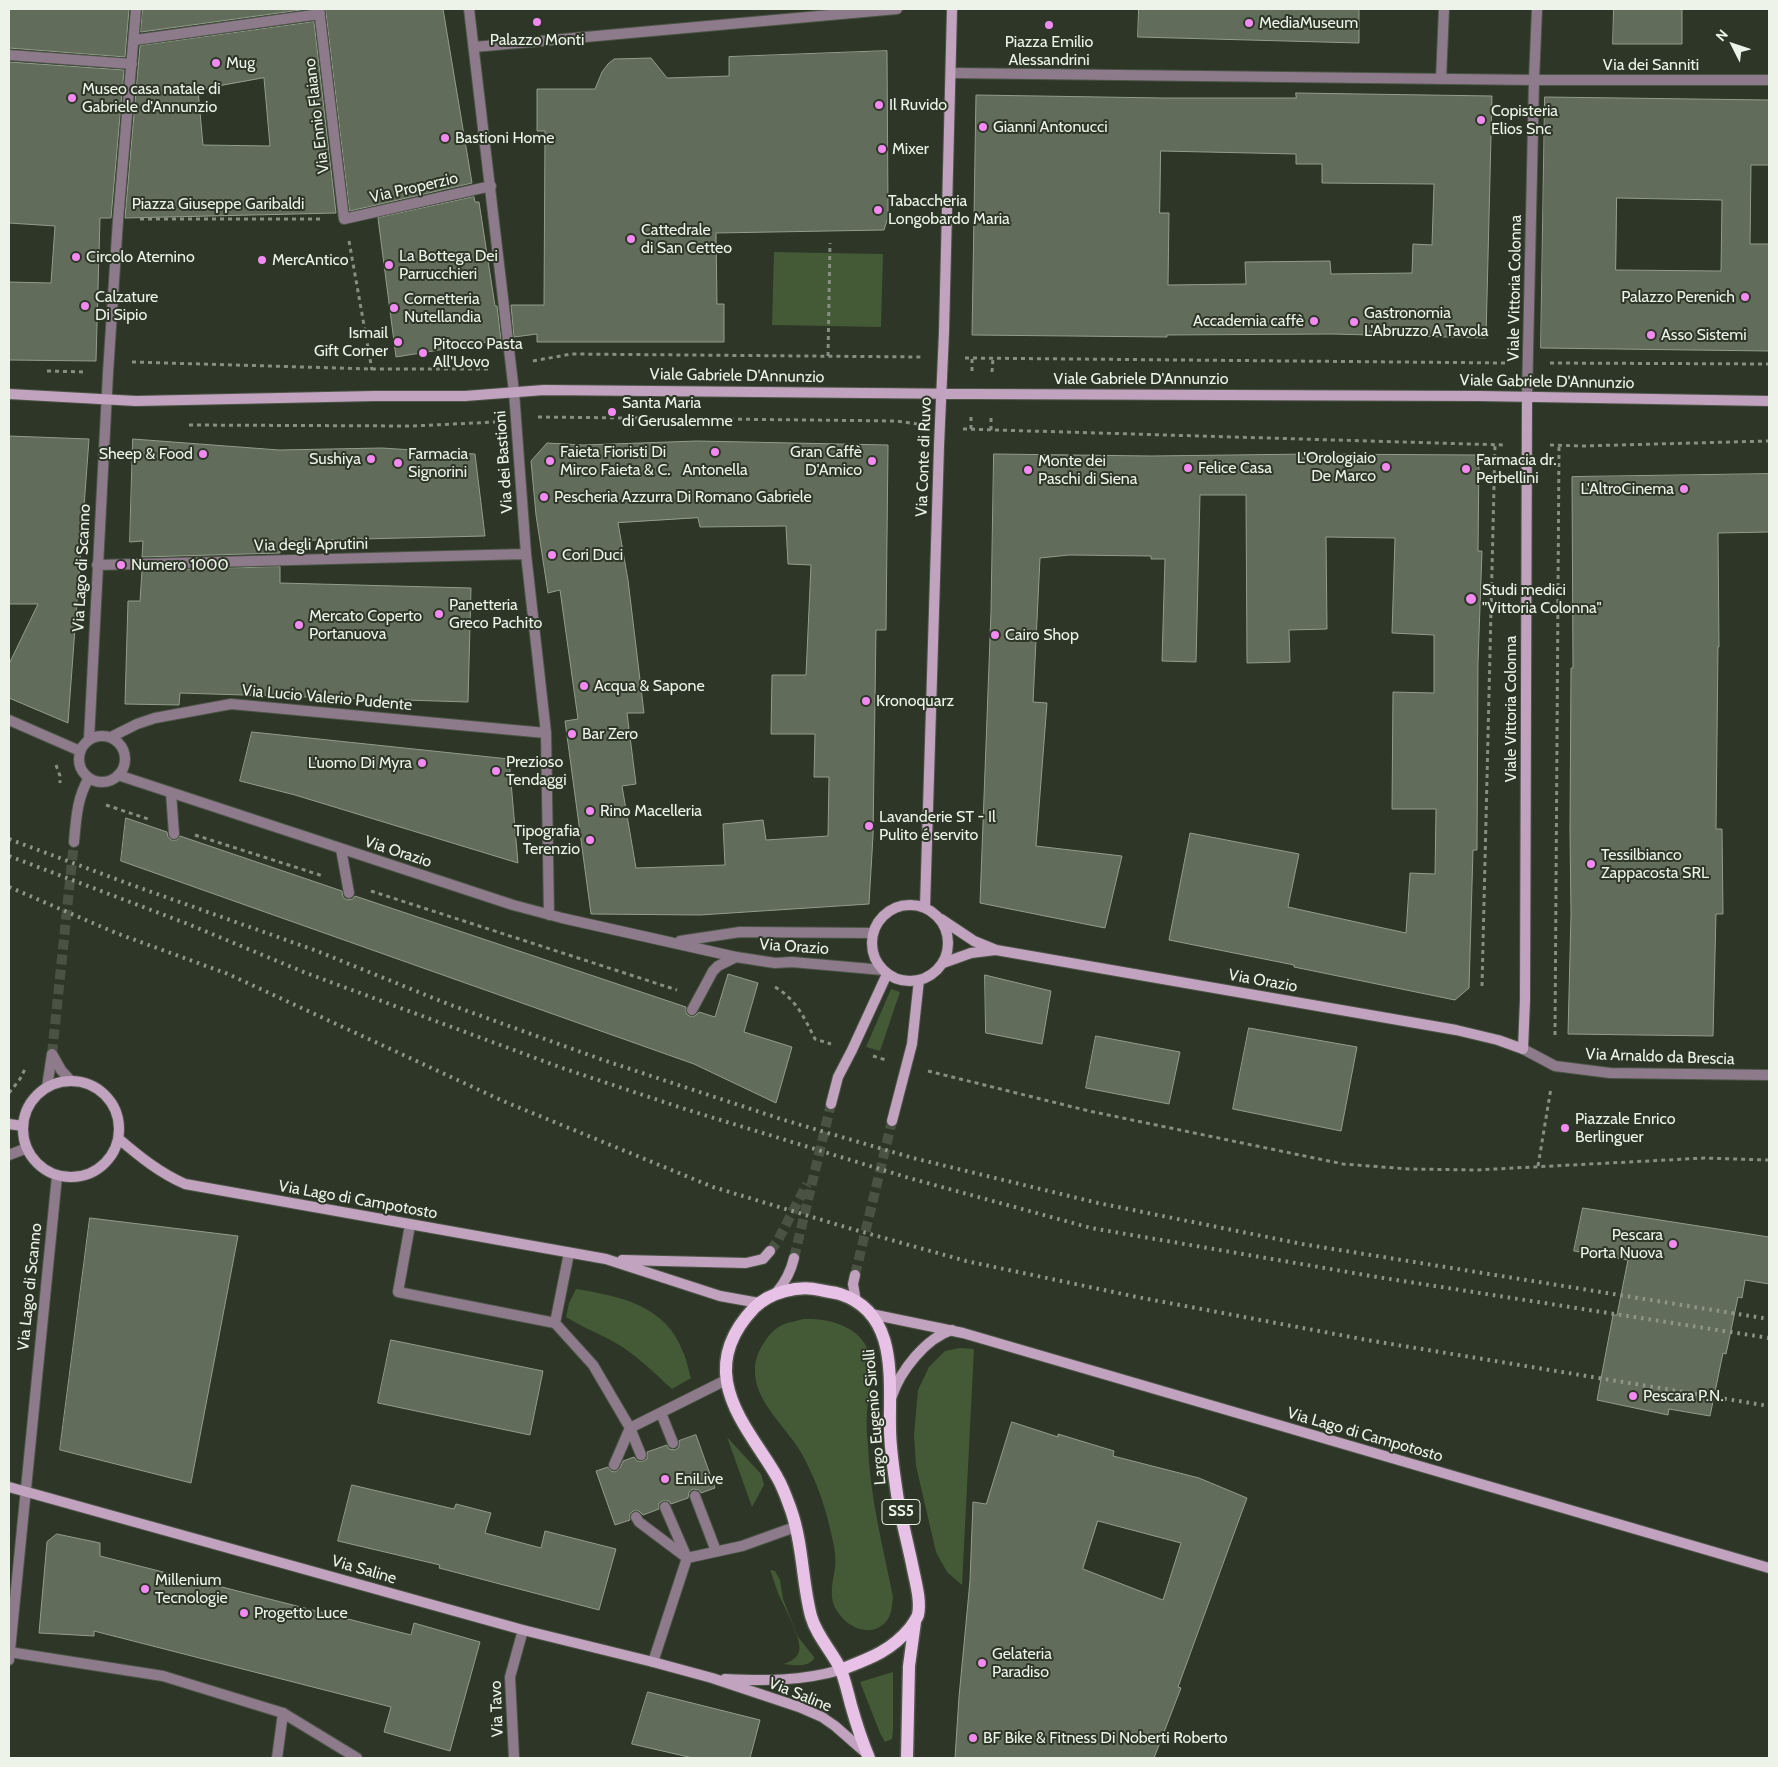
<!DOCTYPE html>
<meta charset="utf-8">
<style>
body{margin:0}
#map{position:relative;width:1778px;height:1767px;overflow:hidden;background:#2d3627;font-family:Cabin,sans-serif}
canvas{display:block}
.frame{position:absolute;inset:0;border:10px solid #edf3e9;pointer-events:none}
.north{position:absolute;left:1708px;top:20px;width:50px;height:50px;-webkit-text-stroke:4px #2d3627;paint-order:stroke;rotate:311deg;font-size:14px;font-weight:700;line-height:20px;text-align:center;color:#edf3e9}
.north::after{content:'';display:block;margin:auto;width:18px;height:22px;background:#edf3e9;clip-path:polygon(50% 0,100% 100%,50% 72%,0 100%)}
</style>
<div id="map">
<canvas width="1778" height="1767"></canvas>
<div class="frame"></div>
<div class="north">N</div>
</div>
<script>
const c = document.querySelector('canvas').getContext('2d');
c.lineJoin = 'round';
function fill(path, color) { c.fillStyle = color; c.fill(path, 'evenodd'); }
function strokePath(path, color, width, dash) { c.strokeStyle = color; c.lineWidth = width; c.lineCap = dash ? 'butt' : 'round'; c.setLineDash(dash || []); c.stroke(path); }
function drawText(font, color, halo, rows, align = 'center') {
  c.font = font + ' Cabin,sans-serif'; c.lineWidth = 4; c.setLineDash([]); c.textBaseline = 'middle'; c.strokeStyle = halo; c.fillStyle = color; for (const [text, x, y, turn = 0] of rows) {
    c.save(); c.translate(x, y); c.rotate((+turn || 0) * Math.PI / 180); c.textAlign = isNaN(turn) ? turn : align; if (halo) c.strokeText(text, 0, 0); c.fillText(text, 0, 0); c.restore();
  }
}
const green = new Path2D(`
 M 774,252 L 883,254 L 881,327 L 772,325 Z
 M 891,989 L 900,992 L 880,1051 L 866,1047 Z
 M 576,1289 C 619,1296 666,1305 683,1352 C 687,1360 688,1369 691,1378 L 672,1389 C 654,1373 636,1354 614,1342 C 598,1333 582,1327 566,1317 L 569,1303 Z
 M 804,1319 C 825,1318 853,1324 865,1344 C 876,1365 869,1389 867,1412 C 866,1423 867,1435 868,1446 C 870,1497 883,1547 893,1597 C 892,1604 892,1613 888,1619 C 875,1638 851,1630 840,1615 C 828,1601 832,1585 835,1568 C 836,1560 835,1550 833,1542 C 827,1512 818,1484 803,1456 C 789,1429 753,1402 755,1369 C 755,1353 768,1332 782,1325 C 789,1322 796,1321 804,1319 Z
 M 960,1348 L 974,1349 L 962,1585 L 947,1572 L 936,1552 L 916,1466 L 914,1435 L 918,1390 L 929,1367 L 945,1351 Z
 M 727,1437 L 761,1474 L 764,1485 L 752,1507 Z
 M 770,1570 L 775,1571 L 780,1580 L 783,1599 L 798,1637 L 814,1657 L 814,1659 C 806,1668 795,1665 783,1664 C 790,1662 796,1659 799,1652 C 803,1640 783,1605 778,1593 C 775,1585 773,1577 770,1570 Z
 M 893,1672 L 893,1731 L 892,1739 L 885,1742 L 880,1733 L 860,1682 Z`);
const building = new Path2D(`
 M 9,9 L 129,9 L 125,57 L 9,48 Z
 M 143,9 L 308,9 L 141,32 Z
 M 326,9 L 443,9 L 472,183 L 350,211 Z
 M 1139,9 L 1359,9 L 1359,43 L 1138,37 Z
 M 1614,9 L 1682,9 L 1682,44 L 1613,44 Z
 M 314,22 L 336,213 L 125,218 L 140,46 ZM 264,78 L 270,146 L 203,145 L 198,90 Z
 M 887,51 L 888,210 L 888,217 L 884,230 L 716,233 L 717,304 L 724,304 L 724,342 L 537,342 L 537,334 L 514,337 L 511,305 L 544,305 L 545,131 L 537,131 L 537,89 L 595,89 L 602,72 L 608,64 L 614,59 L 651,58 L 667,78 L 729,76 L 729,57 Z
 M 9,62 L 124,70 L 111,218 L 100,218 L 96,361 L 9,360 L 9,282 L 51,283 L 55,226 L 9,223 Z
 M 1296,93 L 1492,96 L 1486,338 L 1332,334 L 1167,335 L 1167,337 L 972,335 L 976,95 L 1163,98 L 1296,98 ZM 1161,151 L 1296,154 L 1296,164 L 1322,164 L 1322,183 L 1434,184 L 1432,245 L 1413,244 L 1412,273 L 1331,274 L 1330,261 L 1245,262 L 1246,284 L 1168,285 L 1169,213 L 1160,213 Z
 M 1545,97 L 1769,100 L 1769,165 L 1751,165 L 1750,244 L 1769,244 L 1769,351 L 1541,348 ZM 1617,198 L 1722,200 L 1721,271 L 1616,270 Z
 M 474,197 L 475,202 L 479,202 L 495,306 L 497,306 L 501,340 L 396,357 L 378,218 Z
 M 9,436 L 89,439 L 68,723 L 9,698 L 9,664 L 38,604 L 9,604 Z
 M 133,439 L 279,450 L 382,448 L 475,454 L 485,536 L 280,541 L 280,553 L 142,557 L 143,541 L 130,542 Z
 M 697,441 L 888,445 L 886,630 L 876,630 L 873,836 L 869,904 L 700,915 L 591,914 L 565,721 L 578,719 L 560,590 L 548,593 L 536,515 L 531,461 L 547,443 L 583,445 ZM 698,518 L 700,527 L 786,526 L 788,564 L 811,565 L 806,675 L 772,675 L 771,734 L 815,734 L 814,777 L 829,777 L 828,836 L 766,840 L 763,820 L 723,824 L 725,865 L 636,868 L 622,786 L 636,784 L 627,713 L 644,713 L 628,580 L 618,523 Z
 M 994,454 L 1151,456 L 1310,454 L 1479,455 L 1478,551 L 1482,551 L 1478,662 L 1477,850 L 1473,850 L 1469,988 L 1455,1000 L 1294,967 L 1294,965 L 1169,940 L 1190,833 L 1299,854 L 1288,907 L 1406,933 L 1410,873 L 1435,874 L 1436,809 L 1392,809 L 1393,692 L 1434,693 L 1434,635 L 1392,633 L 1395,538 L 1326,537 L 1327,629 L 1289,630 L 1290,662 L 1247,663 L 1246,495 L 1200,495 L 1196,662 L 1162,661 L 1165,559 L 1151,559 L 1151,556 L 1069,555 L 1040,558 L 1033,702 L 1047,703 L 1036,846 L 1122,856 L 1105,928 L 980,903 L 991,612 Z
 M 1769,474 L 1769,532 L 1718,533 L 1719,647 L 1718,647 L 1716,829 L 1722,829 L 1723,914 L 1716,914 L 1713,1036 L 1568,1034 L 1571,915 L 1570,830 L 1571,668 L 1573,668 L 1572,477 Z
 M 280,567 L 280,583 L 471,588 L 468,702 L 180,693 L 179,705 L 125,704 L 128,601 L 140,601 L 142,571 Z
 M 252,732 L 509,759 L 518,863 L 295,795 L 240,781 Z
 M 126,818 L 167,832 L 168,837 L 171,840 L 177,840 L 180,836 L 342,891 L 343,897 L 347,900 L 353,899 L 355,896 L 686,1007 L 686,1013 L 689,1016 L 695,1016 L 699,1012 L 715,1017 L 728,974 L 758,983 L 744,1032 L 792,1047 L 776,1103 L 694,1064 L 121,861 Z
 M 985,975 L 1051,991 L 1042,1044 L 986,1033 Z
 M 1249,1028 L 1357,1047 L 1341,1131 L 1233,1109 Z
 M 1096,1036 L 1180,1052 L 1169,1104 L 1086,1088 Z
 M 1583,1208 L 1769,1237 L 1769,1284 L 1745,1280 L 1742,1298 L 1738,1297 L 1726,1354 L 1723,1353 L 1710,1416 L 1669,1409 L 1668,1415 L 1597,1400 L 1613,1315 L 1617,1315 L 1628,1260 L 1574,1251 Z
 M 90,1218 L 238,1236 L 191,1483 L 60,1450 Z
 M 391,1340 L 543,1371 L 530,1435 L 378,1403 Z
 M 1012,1422 L 1058,1437 L 1058,1434 L 1114,1451 L 1113,1456 L 1199,1478 L 1247,1498 L 1178,1687 L 1181,1688 L 1154,1758 L 955,1758 L 959,1697 L 970,1581 L 973,1502 L 986,1504 ZM 1098,1521 L 1181,1543 L 1163,1600 L 1083,1569 Z
 M 696,1435 L 715,1488 L 701,1493 L 699,1490 L 693,1489 L 689,1492 L 688,1498 L 671,1504 L 669,1501 L 663,1501 L 659,1503 L 659,1509 L 643,1515 L 639,1511 L 633,1511 L 630,1514 L 630,1520 L 615,1525 L 596,1471 L 608,1467 L 611,1471 L 615,1472 L 620,1468 L 623,1461 L 634,1457 L 637,1461 L 643,1461 L 647,1459 L 647,1452 L 667,1445 L 669,1449 L 675,1450 L 679,1447 L 679,1441 Z
 M 352,1485 L 454,1509 L 456,1504 L 491,1513 L 485,1533 L 541,1548 L 545,1531 L 616,1549 L 599,1610 L 439,1568 L 440,1565 L 338,1541 Z
 M 57,1534 L 100,1543 L 100,1556 L 411,1635 L 414,1623 L 480,1642 L 450,1751 L 384,1732 L 391,1707 L 94,1631 L 94,1636 L 39,1633 L 47,1542 Z
 M 648,1692 L 760,1720 L 750,1758 L 693,1758 L 632,1744 Z`);
const streetTunnel = new Path2D(`
 M 52,1054 L 74,842`);
const secondaryTunnel = new Path2D(`
 M 770,1251 L 777,1242 L 807,1184
 M 794,1258 L 831,1104
 M 855,1275 L 892,1121`);
const path = new Path2D(`
 M 140,219 L 321,219
 M 349,241 L 372,370
 M 828,356 L 830,243
 M 965,358 L 1506,363
 M 533,361 L 571,354 L 921,357
 M 132,362 L 372,369 L 490,369
 M 1550,363 L 1769,364
 M 47,371 L 86,372
 M 972,371 L 972,358
 M 992,372 L 993,358
 M 538,417 L 897,421 L 917,424
 M 189,425 L 413,426 L 495,422
 M 963,429 L 1504,445
 M 971,429 L 971,417
 M 991,430 L 991,415
 M 1550,445 L 1582,446 L 1769,441
 M 56,765 L 60,776 L 60,783
 M 106,805 L 151,820
 M 195,835 L 323,876
 M 371,891 L 677,990
 M 1482,986 L 1495,445
 M 775,987 C 796,999 805,1019 815,1039 L 831,1044
 M 1555,1035 L 1559,445
 M 873,1056 L 886,1060
 M 928,1071 L 1089,1111 L 1343,1164 L 1409,1169 L 1476,1170 L 1705,1158 L 1769,1160
 M 9,1093 L 20,1079 L 25,1069
 M 1538,1166 L 1551,1088`);
const lane = new Path2D(`
 M 1441,79 L 1444,9
 M 171,793 L 174,834
 M 341,849 L 349,893
 M 692,1010 L 713,971 L 718,966 L 736,957
 M 9,1155 L 27,1148
 M 410,1225 L 398,1292 L 555,1323 L 593,1365 L 630,1428 L 641,1455
 M 555,1323 L 569,1253
 M 661,1413 L 673,1443
 M 614,1465 L 630,1428 L 726,1380
 M 695,1496 L 716,1551
 M 636,1517 L 639,1522 L 687,1558 L 742,1546 L 795,1527
 M 9,1652 L 163,1676 L 283,1713 L 357,1758
 M 653,1662 L 687,1558 L 665,1507`);
const street = new Path2D(`
 M 319,9 L 344,219 L 491,186
 M 469,9 L 514,392 L 526,554 L 546,733 L 549,915
 M 135,40 L 320,14
 M 474,47 L 897,9
 M 9,55 L 132,64
 M 952,73 L 1534,80 L 1769,80
 M 1527,397 L 1534,80 L 1537,9
 M 97,565 L 526,554
 M 9,720 L 80,751
 M79 759a23 23 0 1 1 46 0a23 23 0 1 1-46 0Z
 M 111,737 L 137,724 L 155,718 L 231,704 L 546,733
 M 89,739 L 108,373 L 118,220 L 136,9
 M 118,775 L 513,905 L 562,918 L 736,957 L 775,963 L 792,962 L 883,970
 M 74,842 C 76,820 77,797 89,778
 M 680,941 L 740,932 L 873,933
 M 1523,1049 L 1555,1066 L 1610,1073 L 1769,1075
 M 52,1054 L 61,1070 L 71,1081
 M 47,1087 L 52,1054
 M 9,1660 L 57,1176
 M 277,1758 L 283,1713
 M 514,1758 L 510,1677 L 523,1630`);
const secondary = new Path2D(`
 M 9,394 L 136,401 L 375,396 L 465,396 L 544,390 L 972,394 L 1479,396 L 1769,401
 M872 943a38 38 0 1 1 76 0a38 38 0 1 1-76 0Z
 M 925,907 L 939,446 L 944,332 L 952,9
 M 941,919 L 974,941 L 996,950 L 1456,1030 L 1498,1040 L 1523,1049 L 1525,1000 L 1527,397
 M 943,963 L 971,953 L 995,950
 M23 1129a48 48 0 1 1 96 0a48 48 0 1 1-96 0Z
 M 831,1104 L 838,1077 L 852,1050 L 887,974
 M 892,1121 L 912,1044 L 919,980
 M 9,1124 L 23,1126
 M 119,1139 C 140,1157 160,1173 185,1184 L 606,1259 L 720,1296 L 759,1303
 M 622,1260 L 746,1263 L 763,1259 L 770,1251
 M 855,1275 L 853,1284 L 856,1302
 M 777,1292 C 786,1281 791,1271 794,1258
 M 871,1314 L 963,1333 L 1769,1568
 M 892,1396 C 900,1371 926,1338 952,1330
 M 9,1487 L 523,1630 L 653,1662 L 712,1678 L 799,1707 L 822,1717 L 835,1726 L 867,1754
 M 725,1679 C 765,1681 802,1681 840,1670`);
const primary = new Path2D(`
 M 840,1670 C 868,1659 890,1652 910,1628 C 913,1624 916,1620 918,1615 C 921,1601 916,1584 913,1569 C 908,1544 901,1519 897,1494 C 894,1472 890,1450 890,1428 C 889,1380 899,1313 840,1294 C 834,1292 827,1292 820,1290 C 798,1285 770,1292 754,1308 C 734,1329 722,1353 727,1382 C 733,1417 760,1447 777,1477 C 783,1487 787,1499 791,1510 C 803,1544 802,1582 811,1616 C 817,1637 832,1651 841,1670 C 845,1681 848,1693 851,1705 C 856,1723 862,1741 869,1758
 M 907,1758 L 909,1666 L 915,1622`);
const rail = new Path2D(`
 M 9,839 L 132,885 L 317,951 L 448,1004 L 603,1060 L 784,1120 L 913,1158 L 1098,1203 L 1302,1244 L 1769,1319
 M 9,856 L 188,924 L 306,973 L 565,1069 L 688,1110 L 909,1178 L 1091,1228 L 1377,1277 L 1769,1338
 M 9,887 L 116,933 L 228,974 L 503,1101 L 713,1187 L 845,1227 L 966,1261 L 1137,1297 L 1367,1340 L 1769,1406`);
const markers = [
 [537,22,5,"#f38af2"],
 [1249,23,5,"#f38af2"],
 [1049,25,5,"#f38af2"],
 [216,63,5,"#f38af2"],
 [72,98,5,"#f38af2"],
 [879,105,5,"#f38af2"],
 [1481,120,5,"#f38af2"],
 [983,127,5,"#f38af2"],
 [445,138,5,"#f38af2"],
 [882,149,5,"#f38af2"],
 [878,210,5,"#f38af2"],
 [631,239,5,"#f38af2"],
 [76,257,5,"#f38af2"],
 [262,260,5,"#f38af2"],
 [389,265,5,"#f38af2"],
 [1745,297,5,"#f38af2"],
 [85,306,5,"#f38af2"],
 [394,308,5,"#f38af2"],
 [1314,321,5,"#f38af2"],
 [1354,322,5,"#f38af2"],
 [1651,335,5,"#f38af2"],
 [398,342,5,"#f38af2"],
 [423,353,5,"#f38af2"],
 [612,412,5,"#f38af2"],
 [715,452,5,"#f38af2"],
 [203,454,5,"#f38af2"],
 [371,459,5,"#f38af2"],
 [550,461,5,"#f38af2"],
 [872,461,5,"#f38af2"],
 [398,463,5,"#f38af2"],
 [1386,467,5,"#f38af2"],
 [1188,468,5,"#f38af2"],
 [1466,469,5,"#f38af2"],
 [1028,470,5,"#f38af2"],
 [1684,489,5,"#f38af2"],
 [544,497,5,"#f38af2"],
 [552,555,5,"#f38af2"],
 [121,565,5,"#f38af2"],
 [1471,599,6,"#f38af2"],
 [439,614,5,"#f38af2"],
 [299,625,5,"#f38af2"],
 [995,635,5,"#f38af2"],
 [584,686,5,"#f38af2"],
 [866,701,5,"#f38af2"],
 [572,734,5,"#f38af2"],
 [422,763,5,"#f38af2"],
 [496,771,5,"#f38af2"],
 [590,811,5,"#f38af2"],
 [869,826,5,"#f38af2"],
 [590,840,5,"#f38af2"],
 [1591,864,5,"#f38af2"],
 [1565,1128,5,"#f38af2"],
 [1673,1244,5,"#f38af2"],
 [1633,1396,5,"#f38af2"],
 [665,1479,5,"#f38af2"],
 [145,1589,5,"#f38af2"],
 [244,1613,5,"#f38af2"],
 [982,1663,5,"#f38af2"],
 [973,1738,5,"#f38af2"]
];
const shields = [
 [901,1512,38]
];
const shieldNames = [
 ["SS5",901,1512]
];
const poiNames = [
 ["MediaMuseum",1259,23],
 ["Palazzo Monti",537,40,"center"],
 ["Piazza Emilio",1049,42,"center"],
 ["Alessandrini",1049,60,"center"],
 ["Mug",226,63],
 ["Museo casa natale di",82,89],
 ["Gabriele d'Annunzio",82,107],
 ["Il Ruvido",889,105],
 ["Copisteria",1491,111],
 ["Elios Snc",1491,129],
 ["Gianni Antonucci",993,127],
 ["Bastioni Home",455,138],
 ["Mixer",892,149],
 ["Tabaccheria",888,201],
 ["Longobardo Maria",888,219],
 ["Cattedrale",641,230],
 ["di San Cetteo",641,248],
 ["La Bottega Dei",399,256],
 ["Parrucchieri",399,274],
 ["Circolo Aternino",86,257],
 ["MercAntico",272,260],
 ["Calzature",95,297],
 ["Di Sipio",95,315],
 ["Palazzo Perenich",1735,297,"right"],
 ["Cornetteria",404,299],
 ["Nutellandia",404,317],
 ["Gastronomia",1364,313],
 ["L'Abruzzo A Tavola",1364,331],
 ["Accademia caffè",1304,321,"right"],
 ["Ismail",388,333,"right"],
 ["Gift Corner",388,351,"right"],
 ["Asso Sistemi",1661,335],
 ["Pitocco Pasta",433,344],
 ["All'Uovo",433,362],
 ["Santa Maria",622,403],
 ["di Gerusalemme",622,421],
 ["Faieta Fioristi Di",560,452],
 ["Mirco Faieta & C.",560,470],
 ["Gran Caffè",862,452,"right"],
 ["D'Amico",862,470,"right"],
 ["Sheep & Food",193,454,"right"],
 ["Farmacia",408,454],
 ["Signorini",408,472],
 ["L'Orologiaio",1376,458,"right"],
 ["De Marco",1376,476,"right"],
 ["Sushiya",361,459,"right"],
 ["Farmacia dr.",1476,460],
 ["Perbellini",1476,478],
 ["Monte dei",1038,461],
 ["Paschi di Siena",1038,479],
 ["Felice Casa",1198,468],
 ["Antonella",715,470,"center"],
 ["L'AltroCinema",1674,489,"right"],
 ["Pescheria Azzurra Di Romano Gabriele",554,497],
 ["Cori Duci",562,555],
 ["Numero 1000",131,565],
 ["Studi medici",1482,590],
 ["\"Vittoria Colonna\"",1482,608],
 ["Panetteria",449,605],
 ["Greco Pachito",449,623],
 ["Mercato Coperto",309,616],
 ["Portanuova",309,634],
 ["Cairo Shop",1005,635],
 ["Acqua & Sapone",594,686],
 ["Kronoquarz",876,701],
 ["Bar Zero",582,734],
 ["Prezioso",506,762],
 ["Tendaggi",506,780],
 ["L’uomo Di Myra",412,763,"right"],
 ["Rino Macelleria",600,811],
 ["Lavanderie ST - Il",879,817],
 ["Pulito é servito",879,835],
 ["Tipografia",580,831,"right"],
 ["Terenzio",580,849,"right"],
 ["Tessilbianco",1601,855],
 ["Zappacosta SRL",1601,873],
 ["Piazzale Enrico",1575,1119],
 ["Berlinguer",1575,1137],
 ["Pescara",1663,1235,"right"],
 ["Porta Nuova",1663,1253,"right"],
 ["Pescara P.N.",1643,1396],
 ["EniLive",675,1479],
 ["Millenium",155,1580],
 ["Tecnologie",155,1598],
 ["Progetto Luce",254,1613],
 ["Gelateria",992,1654],
 ["Paradiso",992,1672],
 ["BF Bike & Fitness Di Noberti Roberto",983,1738]
];
const streetNames = [
 ["Via dei Sanniti",1651,65],
 ["Via Ennio Flaiano",317,116,-97],
 ["Via Properzio",414,188,-13],
 ["Piazza Giuseppe Garibaldi",218,204],
 ["Viale Vittoria Colonna",1515,288,-89],
 ["Viale Gabriele D'Annunzio",737,376,1],
 ["Viale Gabriele D'Annunzio",1141,379],
 ["Viale Gabriele D'Annunzio",1547,382,1],
 ["Via Conte di Ruvo",924,457,-88],
 ["Via dei Bastioni",504,462,-94],
 ["Via degli Aprutini",311,545,-1],
 ["Via Lago di Scanno",82,568,-87],
 ["Via Lucio Valerio Pudente",327,698,5],
 ["Viale Vittoria Colonna",1511,709,-90],
 ["Via Orazio",398,852,18],
 ["Via Orazio",794,947,4],
 ["Via Orazio",1263,981,10],
 ["Via Arnaldo da Brescia",1660,1057,2],
 ["Via Lago di Campotosto",358,1200,10],
 ["Via Lago di Scanno",30,1287,-84],
 ["Largo Eugenio Sirolli",875,1417,-95],
 ["Via Lago di Campotosto",1365,1435,16],
 ["Via Saline",364,1570,16],
 ["Via Saline",800,1695,22],
 ["Via Tavo",497,1709,-92]
];
fill(green, '#445935');
fill(building, '#626c5b');
strokePath(building, '#929d8b', 1);
strokePath(streetTunnel, '#4a5244', 10, [10, 5]);
strokePath(secondaryTunnel, '#4a5244', 10, [10, 5]);
strokePath(lane, '#4c5446', 12);
strokePath(street, '#4c5446', 12);
strokePath(secondary, '#4c5446', 12);
strokePath(primary, '#4c5446', 15);
strokePath(path, '#878e82', 3, [4, 4]);
strokePath(lane, '#8d7b8c', 10);
strokePath(street, '#8d7b8c', 10);
strokePath(secondary, '#c1a3bf', 10);
strokePath(primary, '#e8c2e6', 12);
strokePath(rail, '#8e9689', 4, [2.5, 5]);
for (const [x, y, r, color] of markers) { const dot = new Path2D(); dot.arc(x, y, r, 0, 2 * Math.PI); c.fillStyle = color; c.fill(dot); strokePath(dot, '#2d3627', 2); }
for (const [x, y, w] of shields) { const box = new Path2D(); box.roundRect(x - w / 2, y - 12.5, w, 25, 4); c.fillStyle = '#2d3627'; c.fill(box); strokePath(box, '#edf3e9', 1); }
drawText('bold 15px', '#edf3e9', null, shieldNames);
drawText('16px', '#edf3e9', '#2d3627', poiNames, 'left');
drawText('16px', '#edf3e9', '#2d3627', streetNames);
</script>
